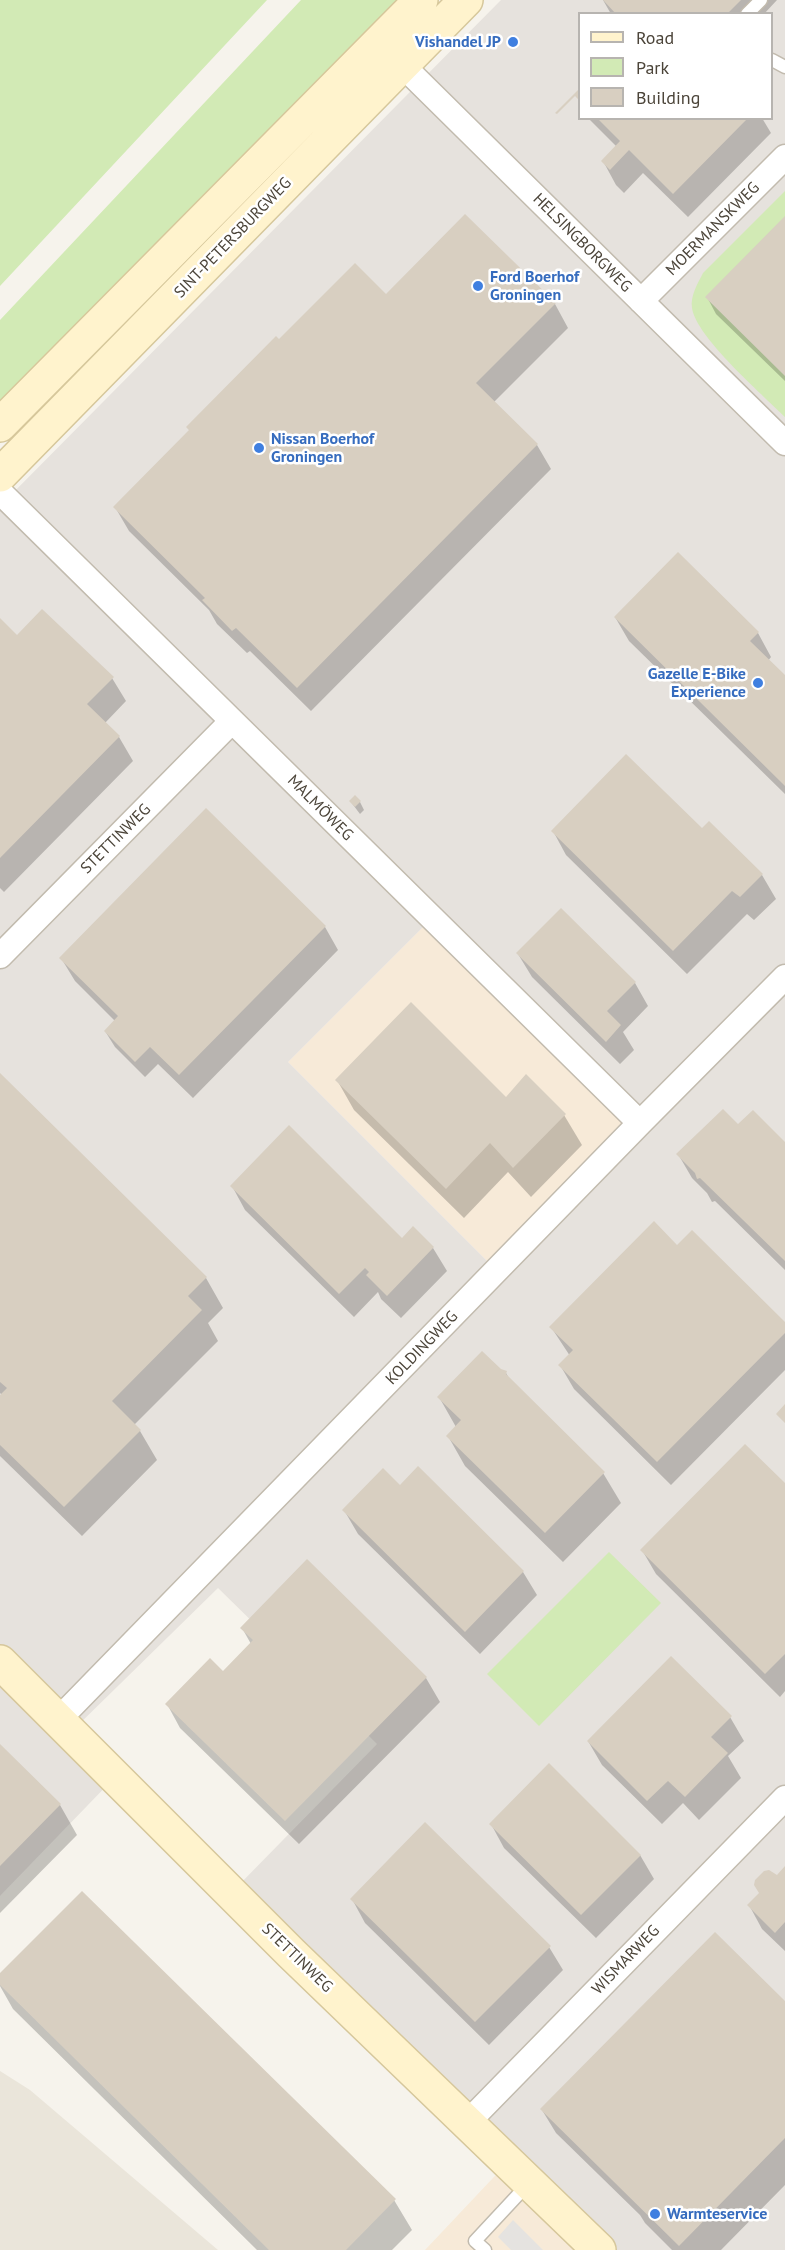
<!DOCTYPE html>
<meta charset="utf-8">
<style>
body{margin:0}
#map{position:relative;width:785px;height:2250px;overflow:hidden;background:#f6f3ec;font-family:"PT Sans",sans-serif}
canvas{display:block}
.legend{position:absolute;left:578px;top:12px;width:195px;height:108px;box-sizing:border-box;background:#fff;border:2px solid #b7b4b0;margin:0;padding:8px 10px;list-style:none;font-size:18px;color:#4b4439}
.legend li{display:flex;align-items:center;gap:12px;height:30px}
.legend b{width:30px;border:2px solid #b7b4b0}
</style>
<div id="map">
<canvas width="785" height="2250"></canvas>
<ul class="legend">
<li><b style="height:8px;background:#fff3cd"></b>Road</li>
<li><b style="height:16px;background:#d2eab5"></b>Park</li>
<li><b style="height:16px;background:#d8cfc1"></b>Building</li>
</ul>
</div>
<script>
const c = document.querySelector('canvas').getContext('2d');
c.lineJoin = 'round';
function fill(path, color) { c.fillStyle = color; c.fill(path, 'evenodd'); }
function strokePath(path, color, width, dash) { c.strokeStyle = color; c.lineWidth = width; c.lineCap = dash ? 'butt' : 'round'; c.setLineDash(dash || []); c.stroke(path); }
function drawText(font, color, halo, rows, align = 'center') {
  c.font = font + ' "PT Sans",sans-serif'; c.lineWidth = 5; c.setLineDash([]); c.textBaseline = 'middle'; c.strokeStyle = halo; c.fillStyle = color; for (const [text, x, y, turn = 0] of rows) {
    c.save(); c.translate(x, y); c.rotate((+turn || 0) * Math.PI / 180); c.textAlign = isNaN(turn) ? turn : align; if (halo) c.strokeText(text, 0, 0); c.fillText(text, 0, 0); c.restore();
  }
}
const residential = new Path2D(`
 M 0,2071 L 30,2090 L 218,2250 L 0,2250 Z`);
const commercial = new Path2D(`
 M 430,920 L 629,1122 L 489,1263 L 288,1062 Z
 M 509,2161 L 599,2250 L 425,2250 Z`);
const industrial = new Path2D(`
 M 501,0 L 785,0 L 785,2250 L 599,2250 L 234,1890 L 377,1744 L 218,1588 L 70,1733 L 116,1776 L 0,1896 L 0,506 ZM 580,14 L 772,14 L 772,118 L 580,118 ZM 430,920 L 629,1122 L 489,1263 L 288,1062 Z`);
const green = new Path2D(`
 M 0,0 L 267,0 L 0,286 Z
 M 301,0 L 409,0 L 0,413 L 0,320 Z
 M 785,191 L 785,417 C 762,394 696,337 692,308 C 690,296 698,283 703,273 Z
 M 609,1552 L 661,1603 L 539,1726 L 487,1674 Z`);
const parking = new Path2D(`
 M 513,2220 L 543,2250 L 511,2250 L 498,2237 Z`);
const shadow = new Path2D(`
 M 603,0 L 777,0 L 764,14 L 611,14 Z
 M 588,118 L 762,118 L 771,133 L 688,217 L 643,173 L 624,193 L 616,185 L 603,161 L 617,147 Z
 M 785,218 L 785,381 L 716,314 L 707,297 Z
 M 386,296 L 555,304 L 568,328 L 494,402 L 537,445 L 551,469 L 311,711 L 250,651 L 247,653 L 217,624 L 209,610 L 129,531 L 115,507 L 190,431 L 188,428 L 279,341 Z
 M 678,554 L 758,633 L 771,657 L 768,661 L 785,677 L 785,794 L 629,641 L 615,617 Z
 M 0,620 L 17,637 L 112,678 L 126,701 L 105,723 L 119,737 L 133,761 L 4,892 L 0,888 Z
 M 351,802 L 360,802 L 364,810 L 360,814 Z
 M 709,823 L 762,875 L 776,899 L 754,920 L 747,914 L 687,974 L 566,855 L 553,831 L 702,830 Z
 M 325,927 L 338,950 L 193,1098 L 158,1064 L 145,1077 L 115,1047 L 105,1031 L 115,1021 L 75,981 L 61,958 Z
 M 518,954 L 635,983 L 648,1006 L 623,1032 L 634,1050 L 620,1064 L 532,977 Z
 M 0,1075 L 206,1278 L 223,1308 L 208,1323 L 218,1341 L 134,1425 L 140,1431 L 157,1460 L 82,1536 L 0,1456 L 0,1397 L 2,1395 L 0,1393 Z
 M 337,1080 L 506,1099 L 564,1115 L 582,1145 L 531,1197 L 508,1172 L 464,1218 L 354,1110 Z
 M 738,1126 L 785,1144 L 785,1270 L 715,1201 L 712,1202 L 707,1193 L 692,1178 L 678,1154 Z
 M 232,1186 L 402,1240 L 433,1248 L 447,1271 L 401,1318 L 381,1299 L 378,1292 L 354,1317 L 245,1210 Z
 M 677,1247 L 785,1324 L 785,1370 L 671,1485 L 574,1389 L 560,1365 L 570,1356 L 551,1327 Z
 M 500,1371 L 506,1373 L 511,1382 L 603,1473 L 621,1503 L 563,1562 L 465,1466 L 448,1436 L 456,1427 L 439,1397 Z
 M 785,1485 L 785,1691 L 780,1697 L 656,1574 L 642,1550 Z
 M 400,1487 L 523,1572 L 537,1595 L 480,1654 L 358,1534 L 344,1510 Z
 M 307,1561 L 426,1678 L 440,1702 L 299,1844 L 180,1728 L 167,1704 L 223,1673 L 251,1644 L 242,1628 Z
 M 730,1717 L 744,1741 L 728,1756 L 741,1778 L 699,1820 L 683,1803 L 662,1824 L 602,1765 L 588,1741 Z
 M 0,1746 L 60,1805 L 77,1835 L 0,1913 Z
 M 491,1824 L 640,1855 L 654,1879 L 596,1938 L 504,1848 Z
 M 785,1868 L 785,1951 L 762,1929 L 749,1905 Z
 M 352,1899 L 549,1947 L 563,1970 L 489,2045 L 365,1923 Z
 M 0,1976 L 394,2200 L 412,2230 L 392,2250 L 257,2250 L 13,2009 L 0,1986 Z
 M 785,2003 L 785,2185 L 721,2250 L 672,2250 L 645,2223 L 640,2215 L 556,2133 L 542,2110 Z`);
const building = new Path2D(`
 M 603,0 L 741,0 L 727,14 L 616,14 Z
 M 580,88 L 580,101 L 575,96 L 557,114 L 555,113 Z
 M 597,118 L 748,118 L 673,194 L 629,150 L 610,170 L 601,161 L 620,141 Z
 M 465,214 L 556,303 L 476,383 L 538,444 L 297,688 L 236,628 L 232,631 L 202,600 L 205,598 L 113,507 L 189,430 L 186,427 L 276,336 L 279,339 L 355,263 L 386,294 Z
 M 785,216 L 785,376 L 705,297 Z
 M 678,552 L 759,632 L 750,641 L 785,675 L 785,786 L 614,617 Z
 M 42,609 L 114,677 L 87,704 L 120,736 L 0,858 L 0,618 L 17,635 Z
 M 626,754 L 702,828 L 709,821 L 763,874 L 740,897 L 732,891 L 673,951 L 551,831 Z
 M 355,795 L 361,801 L 355,807 L 349,801 Z
 M 206,808 L 326,926 L 179,1075 L 150,1047 L 135,1062 L 104,1031 L 118,1016 L 59,958 Z
 M 561,908 L 636,982 L 607,1011 L 621,1025 L 606,1042 L 516,953 Z
 M 411,1002 L 506,1097 L 526,1074 L 566,1114 L 513,1168 L 490,1143 L 446,1189 L 335,1080 Z
 M 0,1073 L 207,1277 L 188,1296 L 202,1310 L 112,1401 L 141,1430 L 64,1507 L 0,1445 L 0,1395 L 7,1388 L 0,1382 Z
 M 723,1109 L 738,1124 L 753,1110 L 785,1142 L 785,1261 L 700,1178 L 697,1179 L 695,1173 L 676,1154 Z
 M 289,1125 L 402,1238 L 413,1226 L 434,1247 L 387,1296 L 366,1275 L 369,1272 L 365,1268 L 339,1294 L 230,1186 Z
 M 654,1221 L 677,1245 L 692,1230 L 785,1322 L 785,1333 L 657,1462 L 558,1365 L 573,1350 L 549,1327 Z
 M 482,1351 L 501,1369 L 507,1371 L 506,1374 L 605,1472 L 545,1533 L 446,1436 L 461,1420 L 437,1397 Z
 M 785,1404 L 785,1423 L 776,1414 Z
 M 745,1444 L 785,1483 L 785,1654 L 765,1674 L 640,1550 Z
 M 418,1466 L 524,1571 L 465,1632 L 342,1510 L 383,1468 L 400,1485 Z
 M 307,1559 L 427,1677 L 285,1821 L 165,1704 L 210,1658 L 223,1671 L 253,1640 L 240,1628 Z
 M 671,1656 L 732,1716 L 711,1737 L 728,1753 L 685,1797 L 668,1781 L 647,1801 L 587,1741 Z
 M 0,1744 L 61,1804 L 0,1866 Z
 M 549,1763 L 641,1855 L 581,1915 L 489,1824 Z
 M 425,1822 L 551,1946 L 475,2022 L 350,1899 Z
 M 785,1866 L 785,1922 L 775,1933 L 747,1905 L 759,1893 L 754,1885 L 755,1880 L 764,1871 L 769,1870 L 777,1875 Z
 M 82,1891 L 396,2199 L 346,2250 L 269,2250 L 0,1985 L 0,1973 Z
 M 715,1932 L 785,2001 L 785,2138 L 679,2246 L 540,2109 Z`);
const lane = new Path2D(`
 M 747,14 L 761,0
 M 772,60 L 785,67
 M 485,2250 L 475,2241 L 529,2183`);
const street = new Path2D(`
 M 392,55 L 785,443
 M 641,301 L 785,157
 M 0,492 L 640,1123
 M 0,956 L 232,721
 M 59,1719 L 640,1123 L 785,977
 M 468,2122 L 785,1798`);
const secondary = new Path2D(`
 M 0,425 L 421,0
 M 0,475 L 466,0
 M 0,1662 L 291,1953 L 599,2250`);
const markers = [
 [513,42,6,"#3f7fe0"],
 [478,286,6,"#3f7fe0"],
 [259,448,6,"#3f7fe0"],
 [758,683,6,"#3f7fe0"],
 [655,2214,6,"#3f7fe0"]
];
const shopNames = [
 ["Vishandel JP",501,42,"right"],
 ["Ford Boerhof",490,277],
 ["Groningen",490,295],
 ["Nissan Boerhof",271,439],
 ["Groningen",271,457],
 ["Gazelle E-Bike",746,674,"right"],
 ["Experience",746,692,"right"],
 ["Warmteservice",667,2214]
];
const streetNames = [
 ["MOERMANSKWEG",713,229,-45],
 ["SINT-PETERSBURGWEG",233,238,-46],
 ["HELSINGBORGWEG",582,243,45],
 ["MALMÖWEG",320,808,45],
 ["STETTINWEG",116,839,-45],
 ["KOLDINGWEG",422,1348,-46],
 ["STETTINWEG",297,1958,44],
 ["WISMARWEG",626,1960,-46]
];
fill(residential, '#eae5da');
fill(commercial, '#f7ead8');
fill(industrial, '#e6e2dd');
fill(green, '#d2eab5');
fill(parking, '#e5e3e0');
fill(shadow, '#0003');
fill(building, '#d8cfc1');
strokePath(lane, '#c2bbae', 15);
strokePath(street, '#c2bbae', 27);
strokePath(secondary, '#d6c79b', 36);
strokePath(lane, '#fff', 12);
strokePath(street, '#fff', 24);
strokePath(secondary, '#fff3cd', 33);
for (const [x, y, r, color] of markers) { const dot = new Path2D(); dot.arc(x, y, r, 0, 2 * Math.PI); c.fillStyle = color; c.fill(dot); strokePath(dot, '#fff', 2); }
drawText('bold 16px', '#366cbe', '#fff', shopNames, 'left');
drawText('16px', '#4b4439', '#fff', streetNames);
</script>
